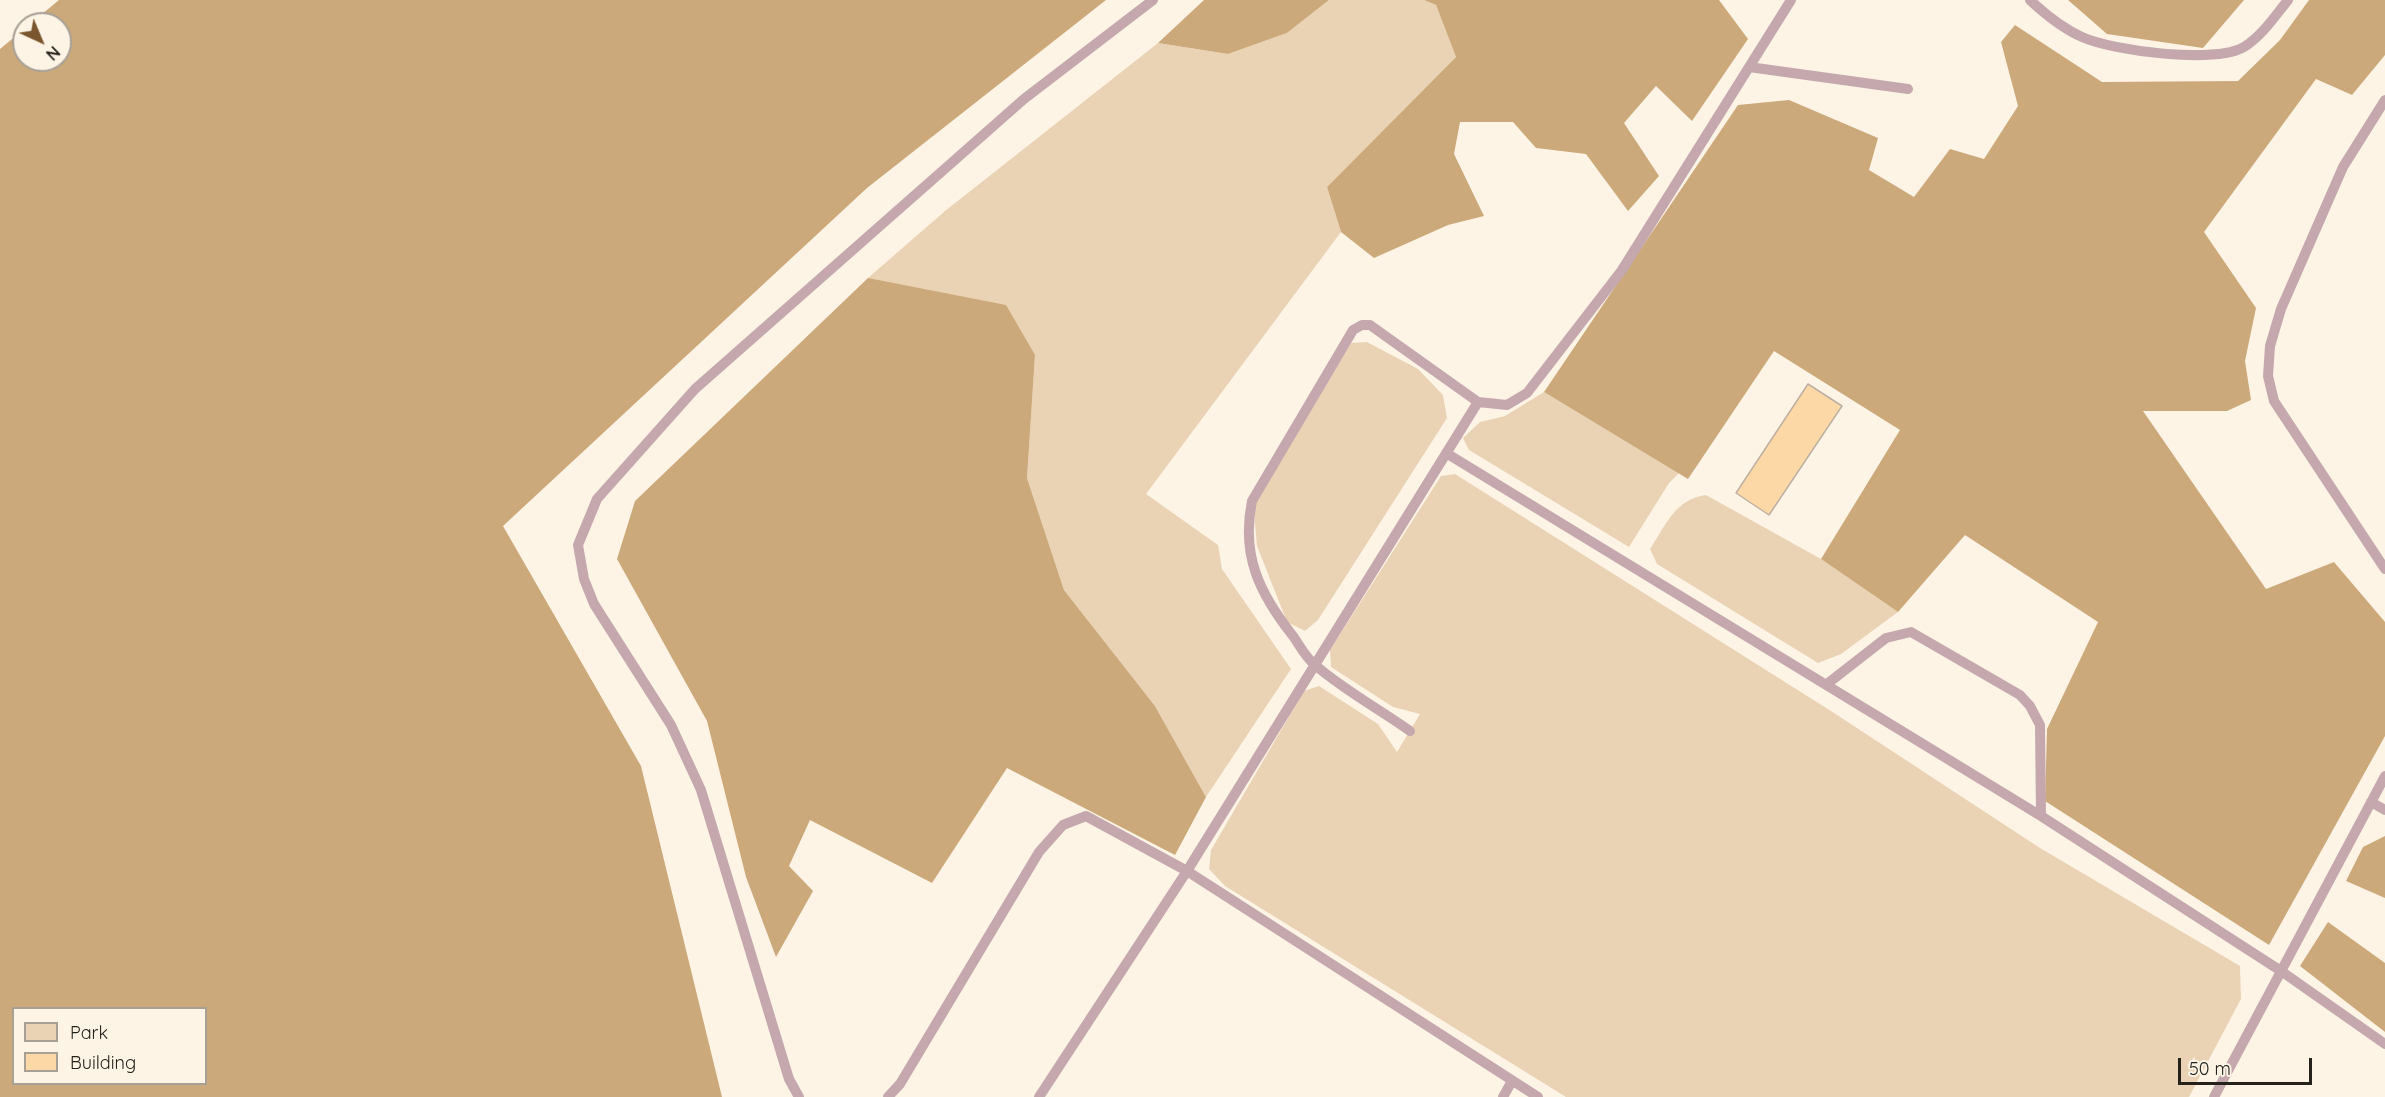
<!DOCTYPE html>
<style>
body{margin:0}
#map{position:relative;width:2385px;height:1097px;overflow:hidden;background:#fef4e6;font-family:Quicksand,sans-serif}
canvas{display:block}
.legend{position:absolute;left:12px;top:1007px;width:195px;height:78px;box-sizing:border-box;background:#fef4e6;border:2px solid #a7a095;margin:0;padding:8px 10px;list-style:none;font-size:18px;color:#25211b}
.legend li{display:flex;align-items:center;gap:12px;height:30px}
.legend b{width:30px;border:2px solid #a7a095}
.north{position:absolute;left:12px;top:12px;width:60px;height:60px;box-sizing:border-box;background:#fef4e6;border:2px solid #a7a095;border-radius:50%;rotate:136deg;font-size:16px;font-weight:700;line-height:24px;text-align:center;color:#25211b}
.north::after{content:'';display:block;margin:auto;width:21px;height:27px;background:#7a562f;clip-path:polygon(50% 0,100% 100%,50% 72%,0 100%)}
.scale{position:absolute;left:2178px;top:1058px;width:134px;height:27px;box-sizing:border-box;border:3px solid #25211b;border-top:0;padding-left:8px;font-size:18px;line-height:21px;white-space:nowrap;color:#25211b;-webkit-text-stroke:4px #fef4e6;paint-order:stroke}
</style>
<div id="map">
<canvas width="2385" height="1097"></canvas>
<ul class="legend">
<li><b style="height:16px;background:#ead3b5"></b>Park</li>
<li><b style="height:16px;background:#fdd8a7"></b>Building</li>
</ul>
<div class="north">N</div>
<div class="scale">50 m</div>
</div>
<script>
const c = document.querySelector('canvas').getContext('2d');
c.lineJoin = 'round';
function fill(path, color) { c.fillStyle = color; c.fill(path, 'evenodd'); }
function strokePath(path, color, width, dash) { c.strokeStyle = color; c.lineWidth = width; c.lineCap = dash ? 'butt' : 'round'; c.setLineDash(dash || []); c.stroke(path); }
const green = new Path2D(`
 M 1329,0 L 1424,0 L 1436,5 L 1456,57 L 1327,187 L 1341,232 L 1146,494 L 1218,545 L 1222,569 L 1291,669 L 1206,797 L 1155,706 L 1064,590 L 1027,478 L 1035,355 L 868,278 L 945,211 L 1158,43 L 1228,54 L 1287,33 Z
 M 1367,342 L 1418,369 L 1443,395 L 1447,418 L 1318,620 L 1305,631 L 1287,622 L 1257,546 L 1253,502 L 1351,343 Z
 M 1544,392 L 1679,473 L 1669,483 L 1629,547 L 1469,450 L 1463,438 L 1480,422 L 1505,416 Z
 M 1455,474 L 1831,711 L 2040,848 L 2240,966 L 2241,999 L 2189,1097 L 1566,1097 L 1225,886 L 1209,869 L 1211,850 L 1304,691 L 1319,686 L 1378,724 L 1397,752 L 1420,714 L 1393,707 L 1331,667 L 1330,650 L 1441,476 Z
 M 1706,495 L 1821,559 L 1898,612 L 1841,654 L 1818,663 L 1657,564 L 1650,549 C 1666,525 1675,499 1706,495 Z`);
const forest = new Path2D(`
 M 59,0 L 1106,0 L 867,188 L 503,526 L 641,766 L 722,1097 L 0,1097 L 0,49 L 24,29 L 24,60 L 60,60 L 60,24 L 30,24 ZM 14,1008 L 206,1008 L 206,1084 L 14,1084 Z
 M 1204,0 L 1329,0 L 1287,33 L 1228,54 L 1158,43 Z
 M 1424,0 L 1719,0 L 1748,39 L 1692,121 L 1656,86 L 1624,123 L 1659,176 L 1628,211 L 1586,154 L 1536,148 L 1513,122 L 1460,122 L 1454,154 L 1484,216 L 1448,225 L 1374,258 L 1341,232 L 1327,187 L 1456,57 L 1436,5 Z
 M 2068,0 L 2244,0 L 2203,48 L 2107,34 Z
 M 2309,0 L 2385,0 L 2385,55 L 2352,95 L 2316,79 L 2204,232 L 2256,308 L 2245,361 L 2251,400 L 2227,411 L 2143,411 L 2266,589 L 2334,562 L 2385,622 L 2385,736 L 2269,945 L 2045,801 L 2047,729 L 2098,622 L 1965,535 L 1898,612 L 1821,559 L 1900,430 L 1774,351 L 1688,479 L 1544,392 L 1738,105 L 1789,100 L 1878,138 L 1869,170 L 1914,197 L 1950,149 L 1984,159 L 2018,106 L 2001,42 L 2015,25 L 2102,82 L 2238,81 L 2280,40 Z
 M 868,278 L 1006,305 L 1035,355 L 1027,478 L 1064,590 L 1155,706 L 1206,797 L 1175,855 L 1007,768 L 932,883 L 810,820 L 789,866 L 813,891 L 776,957 L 746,877 L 707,721 L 617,559 L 635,501 Z
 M 2385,836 L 2385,898 L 2346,881 L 2363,847 Z
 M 2328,922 L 2385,963 L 2385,1032 L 2300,966 Z`);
const building = new Path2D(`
 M 1808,384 L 1842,406 L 1769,515 L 1736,493 Z`);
const lane = new Path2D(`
 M 2030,0 C 2046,15 2062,28 2082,37 C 2113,51 2215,64 2244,47 C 2262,36 2275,16 2288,0
 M 1749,67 L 1908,89
 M 2385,100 L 2343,167 L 2281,309 L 2270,346 L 2268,376 L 2274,401 L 2385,569
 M 1446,453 L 2041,816 L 2281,971 L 2385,1044
 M 1827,684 L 1886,638 L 1911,632 L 2020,695 L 2030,706 L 2040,725 L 2041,816
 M 1410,731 C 1379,709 1344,690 1315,665 C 1306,658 1300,646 1293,636 C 1259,593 1241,555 1252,501 L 1353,330 L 1362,325 L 1370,325 L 1478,402 L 1507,405 L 1527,393 L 1622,270 L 1791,0
 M 2371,802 L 2385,810
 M 799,1097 L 789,1079 L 701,790 L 671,725 L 594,604 L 584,579 L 578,545 L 597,499 L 695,389 L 1024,99 L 1153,0
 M 888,1097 L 900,1084 L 1039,852 L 1063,825 L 1086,816 L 1187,871 L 1538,1097
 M 1039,1097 L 1187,871 L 1478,402
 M 1503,1097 L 1512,1081
 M 2214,1097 L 2385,776`);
fill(green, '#ead3b5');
fill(forest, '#cca97a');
fill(building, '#fdd8a7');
strokePath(building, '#bdb0a0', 1.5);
strokePath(lane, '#c5a8ae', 10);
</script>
